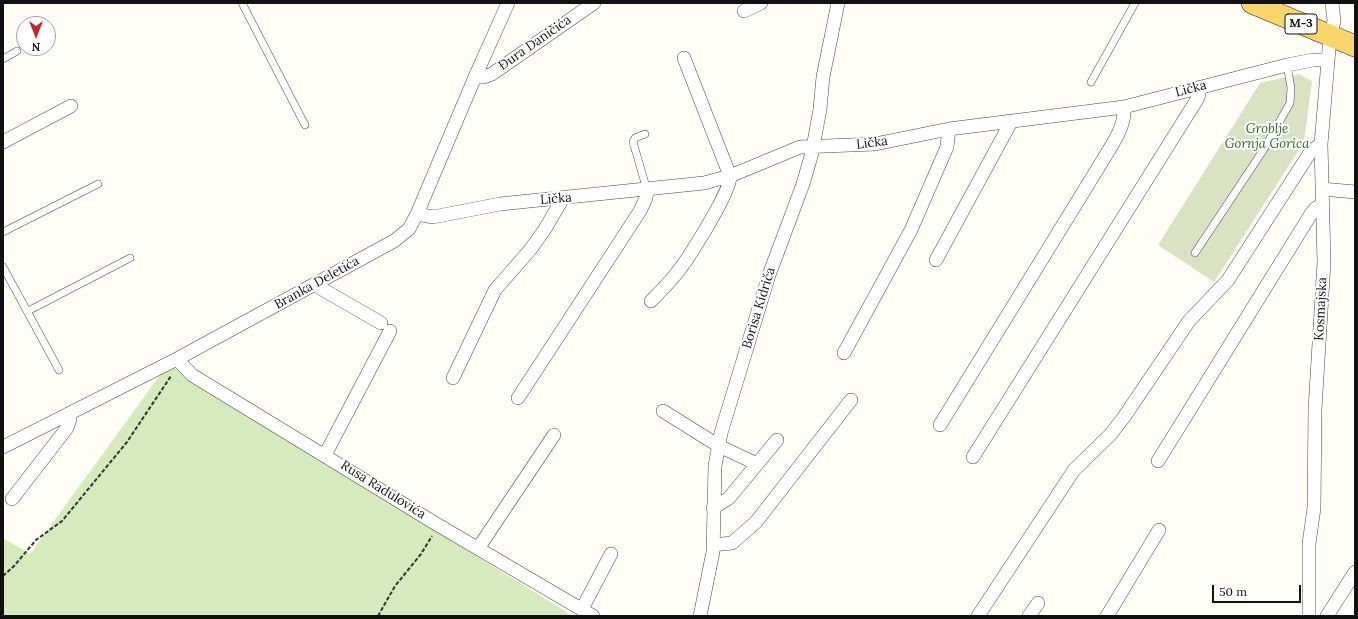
<!DOCTYPE html>
<meta charset="utf-8">
<style>
body{margin:0}
#map{position:relative;width:1358px;height:619px;overflow:hidden;background:#fffdf5;font-family:Lora,serif}
canvas{display:block}
.frame{position:absolute;inset:0;border:4px solid #111;pointer-events:none}
.north{position:absolute;left:16px;top:16px;width:40px;height:40px;box-sizing:border-box;background:#fff;border:1px solid #a0a0a0;border-radius:50%;rotate:180deg;font-size:11px;font-weight:700;line-height:16px;text-align:center;color:#111}
.north::after{content:'';display:block;margin:auto;width:14px;height:18px;background:#c4262e;clip-path:polygon(50% 0,100% 100%,50% 72%,0 100%)}
.scale{position:absolute;left:1212px;top:585px;width:89px;height:18px;box-sizing:border-box;border:2px solid #111;border-top:0;padding-left:5px;font-size:12px;line-height:14px;white-space:nowrap;color:#111;-webkit-text-stroke:3px #fff;paint-order:stroke}
</style>
<div id="map">
<canvas width="1358" height="619"></canvas>
<div class="frame"></div>
<div class="north">N</div>
<div class="scale">50 m</div>
</div>
<script>
const c = document.querySelector('canvas').getContext('2d');
c.lineJoin = 'round';
function fill(path, color) { c.fillStyle = color; c.fill(path, 'evenodd'); }
function strokePath(path, color, width, dash) { c.strokeStyle = color; c.lineWidth = width; c.lineCap = dash ? 'butt' : 'round'; c.setLineDash(dash || []); c.stroke(path); }
function drawText(font, color, halo, rows, align = 'center') {
  c.font = font + ' Lora,serif'; c.lineWidth = 4; c.setLineDash([]); c.textBaseline = 'middle'; c.strokeStyle = halo; c.fillStyle = color; for (const [text, x, y, turn = 0] of rows) {
    c.save(); c.translate(x, y); c.rotate((+turn || 0) * Math.PI / 180); c.textAlign = isNaN(turn) ? turn : align; if (halo) c.strokeText(text, 0, 0); c.fillText(text, 0, 0); c.restore();
  }
}
const green = new Path2D(`
 M 168,364 L 573,616 L 3,616 L 3,538 L 30,554 Z`);
const cemetery = new Path2D(`
 M 1299,74 L 1312,81 L 1304,142 L 1214,282 L 1158,245 L 1260,83 Z`);
const path = new Path2D(`
 M 3,576 L 14,566 L 36,540 L 62,521 L 127,442 L 171,376
 M 378,616 L 395,586 L 421,554 L 432,536`);
const service = new Path2D(`
 M 242,3 L 305,125
 M 3,59 L 17,51
 M 1091,82 L 1135,3
 M 645,134 L 635,138 L 633,142 L 647,190
 M 3,232 L 98,184
 M 1195,253 L 1264,149 L 1290,103 L 1291,88 L 1287,65
 M 3,267 L 59,370
 M 28,311 L 130,258`);
const minor = new Path2D(`
 M 744,11 L 761,3
 M 475,77 L 484,77 L 492,74 L 594,3
 M 3,142 L 71,106
 M 1322,189 L 1355,192
 M 417,214 L 433,217 L 500,204 L 704,183 L 730,176 L 800,147 L 875,144 L 949,129 L 1124,107 L 1287,65 L 1313,60 L 1328,60
 M 936,260 L 1011,122
 M 315,285 L 381,323
 M 651,301 C 660,292 668,284 676,274 C 687,261 732,190 730,176 L 684,58
 M 844,353 L 911,230 L 947,147 L 949,129
 M 177,359 L 192,375 L 438,525 L 593,616
 M 453,378 L 495,290 L 530,250 L 545,229 L 563,198
 M 518,398 L 640,211 L 646,198 L 647,190
 M 663,411 L 719,446 L 757,464
 M 940,425 L 1098,168 C 1108,150 1126,129 1124,107
 M 3,447 L 177,359 L 394,241 L 409,229 L 417,214 L 475,77 L 508,3
 M 325,455 L 390,331
 M 973,457 L 1198,98 L 1200,87
 M 1158,461 L 1311,214 L 1316,208 L 1322,205
 M 12,499 L 67,428 L 70,419 L 68,414
 M 713,508 L 729,498 L 777,440
 M 713,545 L 732,543 L 756,522 L 851,400
 M 479,547 L 554,435
 M 582,609 L 611,554
 M 700,616 L 713,552 L 715,466 L 721,433 L 769,275 L 803,184 L 812,153 L 820,109 L 823,77 L 838,3
 M 978,616 L 1074,470 L 1110,435 L 1124,417 L 1189,321 L 1228,280 L 1311,151 L 1321,144
 M 1029,616 L 1038,603
 M 1107,616 L 1159,530
 M 1309,616 L 1309,544 L 1314,508 L 1315,409 L 1324,262 L 1321,144 L 1330,37 L 1334,21 L 1332,3
 M 1327,616 L 1355,572`);
const primary = new Path2D(`
 M 1252,3 L 1355,46`);
const shields = [
 [1301,24,32]
];
const shieldNames = [
 ["M-3",1301,24]
];
const streetNames = [
 ["Đura Daničića",535,43,-35],
 ["Lička",1191,89,-15],
 ["Lička",872,143,-7],
 ["Lička",556,199,-5],
 ["Branka Deletića",317,283,-29],
 ["Borisa Kidriča",759,308,-73],
 ["Kosmajska",1321,309,-87],
 ["Rusa Radulovića",383,490,32]
];
const parkNames = [
 ["Groblje",1267,129],
 ["Gornja Gorica",1267,144]
];
fill(green, '#d5ebbd');
fill(cemetery, '#d9e3c4');
strokePath(service, '#444', 8);
strokePath(minor, '#444', 14);
strokePath(primary, '#222', 22);
strokePath(path, '#333', 2, [4, 2]);
strokePath(service, '#fff', 7);
strokePath(minor, '#fff', 13);
strokePath(primary, '#f9d66b', 21);
for (const [x, y, w] of shields) { const box = new Path2D(); box.roundRect(x - w / 2, y - 10, w, 20, 3); c.fillStyle = '#fff'; c.fill(box); strokePath(box, '#111', 1); }
drawText('bold 12px', '#111', null, shieldNames);
drawText('13px', '#111', '#fff', streetNames);
drawText('italic 13px', '#2f6b1f', '#fff', parkNames);
</script>
